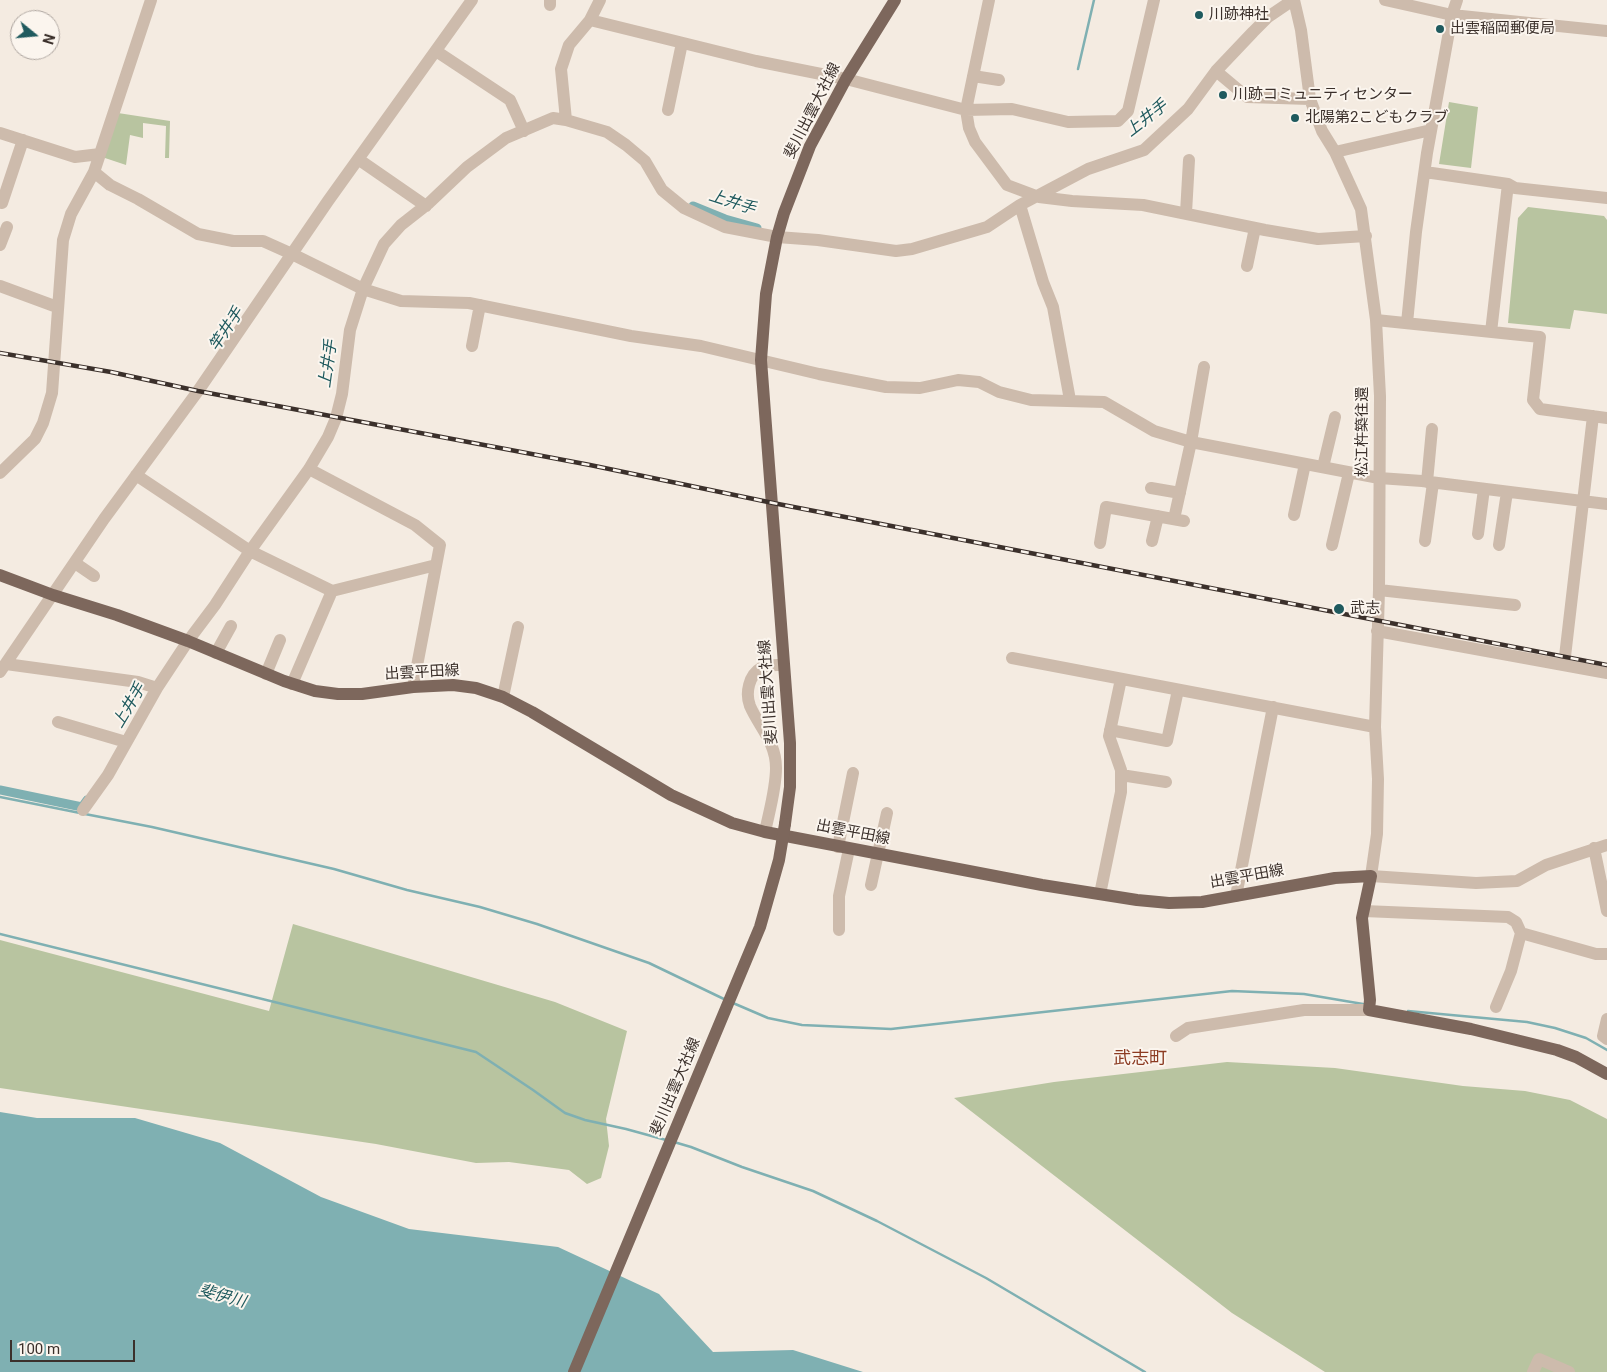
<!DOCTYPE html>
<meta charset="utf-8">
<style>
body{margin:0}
#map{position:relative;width:1607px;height:1372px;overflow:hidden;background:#f4ebe1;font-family:Roboto,sans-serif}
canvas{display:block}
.north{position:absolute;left:10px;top:10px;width:50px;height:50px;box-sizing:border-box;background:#fbf5ee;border:1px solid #aea6a0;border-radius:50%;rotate:107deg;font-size:14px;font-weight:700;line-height:20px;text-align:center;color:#3b302b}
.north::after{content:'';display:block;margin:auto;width:18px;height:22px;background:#1f5a5e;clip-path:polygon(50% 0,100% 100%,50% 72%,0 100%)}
.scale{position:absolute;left:10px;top:1340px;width:125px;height:22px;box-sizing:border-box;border:2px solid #3b302b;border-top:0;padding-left:6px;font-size:15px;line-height:18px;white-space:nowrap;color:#3b302b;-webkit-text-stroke:4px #fbf5ee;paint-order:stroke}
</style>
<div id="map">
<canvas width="1607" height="1372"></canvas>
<div class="north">N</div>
<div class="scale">100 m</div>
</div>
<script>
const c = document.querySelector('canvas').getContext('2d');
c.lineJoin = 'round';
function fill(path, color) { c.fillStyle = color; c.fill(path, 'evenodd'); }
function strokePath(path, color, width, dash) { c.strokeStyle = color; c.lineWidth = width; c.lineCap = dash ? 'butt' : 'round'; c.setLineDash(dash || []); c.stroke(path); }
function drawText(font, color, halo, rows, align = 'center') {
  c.font = font + ' Roboto,"Noto Sans JP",sans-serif'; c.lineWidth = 4; c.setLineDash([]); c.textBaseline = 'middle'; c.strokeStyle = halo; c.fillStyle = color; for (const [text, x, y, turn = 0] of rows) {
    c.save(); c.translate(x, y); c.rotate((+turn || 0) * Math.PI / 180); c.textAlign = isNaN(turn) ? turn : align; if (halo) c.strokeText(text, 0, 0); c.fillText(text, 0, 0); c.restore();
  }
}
const green = new Path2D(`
 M 1449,102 L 1478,107 L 1471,168 L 1439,164 Z
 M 118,113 L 170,121 L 169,158 L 165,158 L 166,126 L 143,123 L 143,138 L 130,135 L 126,165 L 102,157 Z
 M 1528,207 L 1604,216 L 1607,220 L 1607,314 L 1574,310 L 1570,329 L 1508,323 L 1518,218 Z
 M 293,924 L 555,1002 L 627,1031 L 606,1119 L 609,1146 L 601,1178 L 587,1184 L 569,1170 L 509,1162 L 476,1163 L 376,1144 L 0,1088 L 0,940 L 269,1011 Z
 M 1227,1062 L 1335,1068 L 1463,1086 L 1525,1091 L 1570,1100 L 1607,1119 L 1607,1372 L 1325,1372 L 1232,1313 L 954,1098 L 1054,1082 Z`);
const water = new Path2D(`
 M 0,1112 L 37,1118 L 135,1118 L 220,1143 L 321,1197 L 409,1229 L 558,1247 L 659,1294 L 713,1352 L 793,1350 L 863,1372 L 0,1372 Z`);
const stream = new Path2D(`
 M 1078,69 L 1094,0
 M 0,797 L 80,813
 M 85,814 L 152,827 L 334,869 L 407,890 L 480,907 L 537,924 L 649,963 L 726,1000
 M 0,934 L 476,1052 L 533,1090 L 565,1113 L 585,1120 L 626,1129 L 666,1140
 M 733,1003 L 768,1018 L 802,1025 L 891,1029 L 1232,991 L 1304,994 L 1363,1004
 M 1408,1011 L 1527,1022 L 1555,1028 L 1586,1038 L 1607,1050
 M 674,1142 L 691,1147 L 742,1167 L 813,1191 L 877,1221 L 986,1278 L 1145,1372`);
const canal = new Path2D(`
 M 693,206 L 725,219 L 757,228
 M 0,790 L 82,807 L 87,800`);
const minor = new Path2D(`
 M 550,0 L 550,5
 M 989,0 L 966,110 L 969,128 L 975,142 L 1007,185 L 1039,197 L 1072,201 L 1143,205 L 1265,230 L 1318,239 L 1366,236
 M 1294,0 L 1301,30 L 1310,99 L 1322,131 L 1335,152 L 1361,209 L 1376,320 L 1380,396 L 1379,590 L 1375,727 L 1378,779 L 1377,834 L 1371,876 L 1476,883 L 1517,881 L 1546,865 L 1607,845
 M 1385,0 L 1452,15 L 1607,31
 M 590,20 L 756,61 L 846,79 L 966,110 L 1012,109 L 1068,122 L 1118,121 L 1128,111 L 1154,0
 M 436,51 L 510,100 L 524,131
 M 1216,71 L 1247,97 L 1310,99
 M 973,76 L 999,80
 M 668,110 L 682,43
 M 566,120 L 561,69 L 569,45 L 590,20 L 600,0
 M 0,133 L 75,157 L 100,154
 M 1335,152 L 1431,130
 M 358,159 L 426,206
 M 94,172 L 110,185 L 138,199 L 198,234 L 233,241 L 263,241 L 292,254 L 363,289 L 401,301 L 469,303 L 631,336 L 701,346 L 819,374 L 886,387 L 920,388 L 958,380 L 979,382 L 999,392 L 1031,400 L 1104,402 L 1154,431 L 1191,442 L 1379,478 L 1422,481 L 1607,504
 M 1425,172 L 1508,184 L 1515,188 L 1607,198
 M 2,203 L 23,140
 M 1020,205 L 1043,282 L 1053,307 L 1070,400
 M 1186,213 L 1189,160
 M 0,245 L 7,227
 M 1247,266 L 1255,228
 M 0,286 L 57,307
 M 1376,320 L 1540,337 L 1533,400 L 1540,409 L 1607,418
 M 1407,323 L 1416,232 L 1427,153 L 1452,15 L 1457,0
 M 1491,332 L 1508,184
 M 472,346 L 480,305
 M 1323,467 L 1335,417
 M 309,469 L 415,525 L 440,545 L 413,687
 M 0,473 L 35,439 L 43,423 L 52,393 L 63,240 L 71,214 L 94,172 L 151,0
 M 136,475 L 250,551 L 332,591
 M 1427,482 L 1432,429
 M 1151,488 L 1180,493
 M 1294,515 L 1305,464
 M 1174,519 L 1191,442 L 1204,367
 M 1478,534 L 1484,489
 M 1152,541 L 1158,516
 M 1425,541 L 1433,483
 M 1100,543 L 1106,507 L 1184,521
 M 1332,545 L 1349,473
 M 1499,545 L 1507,492
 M 75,563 L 94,576
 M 1379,590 L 1515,605
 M 1377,631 L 1607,673
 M 216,653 L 231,626
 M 1012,658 L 1375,727
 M 6,664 L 138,682 L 157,688
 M 1564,665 L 1593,416
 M 0,672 L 104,519 L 198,391 L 328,201 L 472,0
 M 266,674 L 280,640
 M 292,684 L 332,591 L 436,565
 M 503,697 L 518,627
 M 58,722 L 126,742
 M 1110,730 L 1167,741 L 1178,690
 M 1121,775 L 1166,782
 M 83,810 L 108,775 L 157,688 L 188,641 L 215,605 L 250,551 L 309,469 L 328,437 L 336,418 L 342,394 L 350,330 L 363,289 L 384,244 L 401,225 L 429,203 L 467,167 L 506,138 L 553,118 L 566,120 L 607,132 L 626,145 L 645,161 L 662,190 L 684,208 L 725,227 L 777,237 L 818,240 L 896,251 L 912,249 L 987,227 L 1020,205 L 1088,169 L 1144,150 L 1188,109 L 1216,71 L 1253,32 L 1268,17 L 1293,0
 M 765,832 C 769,812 776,789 776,768 C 776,742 759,727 750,706 C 745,693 749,675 761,668 C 768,664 776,665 783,665
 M 838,847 L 853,773
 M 1594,848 L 1607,911
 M 871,885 L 887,813
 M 1100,894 L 1121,792 L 1121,770 L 1109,736 L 1121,679
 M 1236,896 L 1273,707
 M 1364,911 L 1508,917 L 1516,922 L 1521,933 L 1596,954 L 1607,954
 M 839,930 L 839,896 L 849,849
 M 1496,1007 L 1511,971 L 1521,933
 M 1607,1019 L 1603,1036 L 1607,1039
 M 1176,1036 L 1188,1028 L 1304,1010 L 1369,1010
 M 1533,1372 L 1539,1359 L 1569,1372`);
const major = new Path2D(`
 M 0,575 L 53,595 L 117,615 L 188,641 L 284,681 L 315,691 L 338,694 L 362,694 L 413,687 L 453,685 L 476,688 L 503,697 L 532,712 L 671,795 L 732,823 L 765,832 L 1042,885 L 1137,900 L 1169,903 L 1202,902 L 1335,878 L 1371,876 L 1362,918 L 1370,1000 L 1369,1010 L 1471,1029 L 1557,1050 L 1576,1057 L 1607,1074
 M 785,824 L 790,787 L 790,743 L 761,360 L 766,294 L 777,237 L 784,213 L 810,146 L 846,79 L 895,0`);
const rail = new Path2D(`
 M 0,353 L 111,372 L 198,391 L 590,465 L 773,503 L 1607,665`);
const majorBridge = new Path2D(`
 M 574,1372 L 760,927 L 779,860 L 785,824`);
const markers = [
 [1199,15,5,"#1f5a5e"],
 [1440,29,5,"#1f5a5e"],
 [1223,95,5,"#1f5a5e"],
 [1295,118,5,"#1f5a5e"],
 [1339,609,6,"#1f5a5e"]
];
const poiNames = [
 ["川跡神社",1209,15],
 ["出雲稲岡郵便局",1450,29],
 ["川跡コミュニティセンター",1233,95],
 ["北陽第2こどもクラブ",1305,118],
 ["武志",1350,609]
];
const streetNames = [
 ["斐川出雲大社線",813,111,-63],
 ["松江杵築往還",1363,432,-90],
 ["出雲平田線",422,673,-3],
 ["斐川出雲大社線",769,692,-94],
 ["出雲平田線",853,833,11],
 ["出雲平田線",1247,877,-10],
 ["斐川出雲大社線",676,1087,-67]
];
const waterNames = [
 ["上井手",1147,119,-38],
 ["上井手",732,203,18],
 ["竿井手",227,330,-56],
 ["上井手",329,364,-82],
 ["上井手",130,706,-59],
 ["斐伊川",222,1297,15]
];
const quarterNames = [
 ["武志町",1140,1059]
];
fill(green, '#b8c4a0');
fill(water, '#7fb0b2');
strokePath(stream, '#7fb0b2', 2.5);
strokePath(canal, '#7fb0b2', 9);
strokePath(minor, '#cdbbac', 12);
strokePath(major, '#7d675c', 12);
strokePath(rail, '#3b302b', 4.5);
strokePath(rail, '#fbf5ee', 2.5, [8]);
strokePath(majorBridge, '#7d675c', 12);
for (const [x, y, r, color] of markers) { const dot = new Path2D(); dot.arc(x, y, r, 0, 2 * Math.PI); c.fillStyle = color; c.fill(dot); strokePath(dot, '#fbf5ee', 2); }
drawText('15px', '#3b302b', '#fbf5ee', poiNames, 'left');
drawText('15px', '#3b302b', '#fbf5ee', streetNames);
drawText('italic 16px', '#1f5a5e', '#fbf5ee', waterNames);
drawText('18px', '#8c3b22', '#fbf5ee', quarterNames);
</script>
